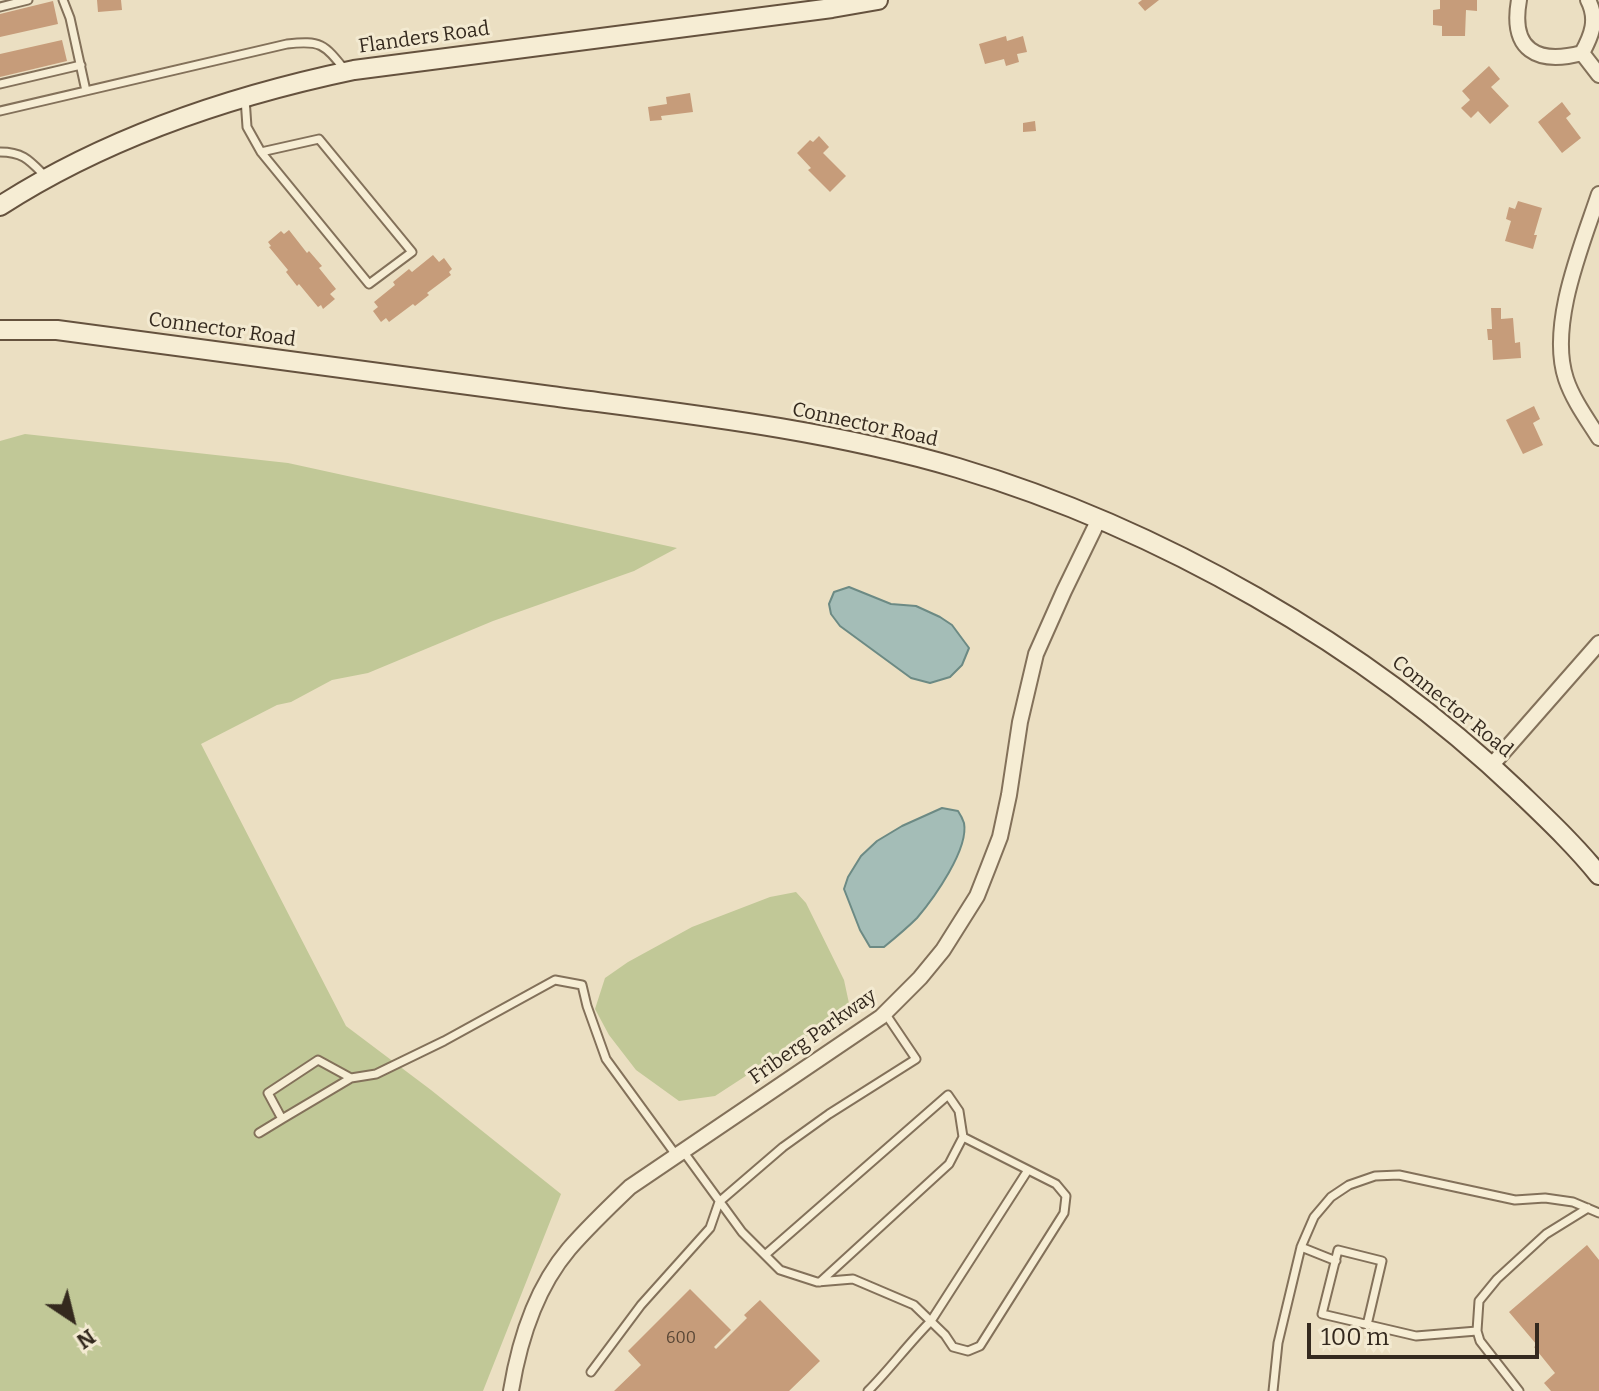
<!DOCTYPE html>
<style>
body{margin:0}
#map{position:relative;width:1599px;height:1391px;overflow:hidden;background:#ebdfc2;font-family:Bitter,serif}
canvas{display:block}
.north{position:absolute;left:32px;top:1279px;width:80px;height:80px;-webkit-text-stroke:6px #f3ead1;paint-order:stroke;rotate:145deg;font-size:22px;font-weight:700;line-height:32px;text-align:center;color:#34291e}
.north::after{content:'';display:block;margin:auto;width:28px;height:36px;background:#34291e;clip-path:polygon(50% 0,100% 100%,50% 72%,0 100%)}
.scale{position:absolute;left:1307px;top:1323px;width:232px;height:36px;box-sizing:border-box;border:4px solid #34291e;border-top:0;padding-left:10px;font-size:24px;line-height:28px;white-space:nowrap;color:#34291e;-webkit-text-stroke:6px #f3ead1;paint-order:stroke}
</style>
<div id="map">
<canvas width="1599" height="1391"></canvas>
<div class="north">N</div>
<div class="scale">100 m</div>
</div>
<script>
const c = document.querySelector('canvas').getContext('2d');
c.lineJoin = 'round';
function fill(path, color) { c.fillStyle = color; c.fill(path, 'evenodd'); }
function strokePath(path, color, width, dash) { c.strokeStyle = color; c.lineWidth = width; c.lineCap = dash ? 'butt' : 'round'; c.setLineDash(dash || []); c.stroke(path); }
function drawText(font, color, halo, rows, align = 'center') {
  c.font = font + ' Bitter,serif'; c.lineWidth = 6; c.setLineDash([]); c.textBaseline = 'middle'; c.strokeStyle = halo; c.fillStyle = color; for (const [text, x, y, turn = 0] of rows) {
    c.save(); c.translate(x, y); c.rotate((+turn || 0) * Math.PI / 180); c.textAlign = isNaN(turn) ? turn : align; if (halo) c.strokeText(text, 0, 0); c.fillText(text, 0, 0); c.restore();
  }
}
const green = new Path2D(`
 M 25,434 L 288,463 L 677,548 L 634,571 L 493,621 L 368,673 L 332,680 L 291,702 L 277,705 L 201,744 L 346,1026 L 431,1090 L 561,1194 L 483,1391 L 0,1391 L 0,441 Z
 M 796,892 L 806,903 L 844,980 L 850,1008 L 715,1096 L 679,1101 L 636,1070 L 609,1035 L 595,1009 L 605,978 L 628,962 L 692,927 L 770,897 Z`);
const water = new Path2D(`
 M 849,587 L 891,604 L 916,606 L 940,617 L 952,625 L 969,648 L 962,665 L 950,677 L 930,683 L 911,678 L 840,626 L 831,614 L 829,604 L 834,592 Z
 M 942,808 L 958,811 C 960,814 963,820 964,823 C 969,849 934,898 917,918 C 907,928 895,938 884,947 L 870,947 L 860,930 L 844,889 L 848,877 L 861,856 L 877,841 L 902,826 Z`);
const building = new Path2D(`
 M 97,0 L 121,0 L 122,10 L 98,12 Z
 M 1142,0 L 1159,0 L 1145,11 L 1138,3 Z
 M 1440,0 L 1477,0 L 1477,11 L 1466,10 L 1465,36 L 1442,36 L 1442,26 L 1433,25 L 1433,10 L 1440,9 Z
 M 53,1 L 58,24 L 0,37 L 0,14 Z
 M 1006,36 L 1007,41 L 1023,36 L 1027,52 L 1017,54 L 1019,62 L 1006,66 L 1004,59 L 985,64 L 979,44 Z
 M 62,40 L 67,61 L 0,77 L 0,54 Z
 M 1489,66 L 1500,79 L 1491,87 L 1509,106 L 1490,124 L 1478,111 L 1471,118 L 1461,108 L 1470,100 L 1462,91 Z
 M 690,93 L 693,112 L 661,116 L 662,120 L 650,121 L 648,107 L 667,104 L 666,97 Z
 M 1562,102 L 1571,114 L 1566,118 L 1581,138 L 1562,153 L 1538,122 Z
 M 1035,121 L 1036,131 L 1023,132 L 1023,123 Z
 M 819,136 L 829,147 L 823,153 L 846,176 L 830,192 L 808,170 L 811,168 L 797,153 L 810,140 L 813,142 Z
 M 1518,201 L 1542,208 L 1534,235 L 1537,235 L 1533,249 L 1505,241 L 1511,221 L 1506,219 L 1509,207 L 1515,209 Z
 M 289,230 L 307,253 L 309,251 L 322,266 L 319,268 L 336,289 L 330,294 L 335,299 L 323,309 L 321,305 L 318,307 L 299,284 L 297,286 L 286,272 L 288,270 L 269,247 L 271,246 L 268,242 L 281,231 L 284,234 Z
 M 433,255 L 439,262 L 444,258 L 452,269 L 449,272 L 451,275 L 427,293 L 429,295 L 415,306 L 413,304 L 389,322 L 386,318 L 381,322 L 373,311 L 378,307 L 374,302 L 395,285 L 393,282 L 409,269 L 412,272 Z
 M 1491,308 L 1501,308 L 1501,319 L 1513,318 L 1515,343 L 1520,342 L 1521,358 L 1493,360 L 1492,340 L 1488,340 L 1487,329 L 1492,329 Z
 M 1534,406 L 1540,419 L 1533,423 L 1543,445 L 1523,454 L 1506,420 Z
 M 1587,1245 L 1599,1260 L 1599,1391 L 1551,1391 L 1544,1383 L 1555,1373 L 1534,1347 L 1537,1345 L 1509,1312 Z
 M 690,1289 L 731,1330 L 714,1347 L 716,1349 L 747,1318 L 744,1315 L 760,1300 L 820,1361 L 789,1391 L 614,1391 L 641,1365 L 628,1351 Z`);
const lane = new Path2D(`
 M 63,0 L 70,18 L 86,91
 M 0,7 L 28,0
 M 0,84 L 81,65
 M 245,98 L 247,127 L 261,152 L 369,284 L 412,252 L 319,139 L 261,152
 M 0,111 L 287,44 C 321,40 324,44 345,70
 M 0,152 C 24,152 30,161 46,177
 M 351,1078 L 318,1060 L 268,1093 L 282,1119 L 351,1078 L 376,1074 L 444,1041 L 555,980 L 582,985 L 587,1006 L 606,1059 L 676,1155
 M 259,1133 L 282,1119
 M 683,1151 L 742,1232 L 780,1270 L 817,1282 L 853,1279 L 914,1305 L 945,1335 L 953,1347 L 968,1351 L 980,1346 L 1064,1213 L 1066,1196 L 1056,1184 L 963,1137 L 959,1111 L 948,1095 L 765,1255
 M 1301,1247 L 1314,1217 L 1331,1197 L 1349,1185 L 1375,1176 L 1399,1175 L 1515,1200 L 1545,1198 L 1573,1202 L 1599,1213
 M 820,1282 L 949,1164 L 963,1137
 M 1367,1325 L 1382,1261 L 1338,1250 L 1322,1314 L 1416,1336 L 1477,1331 L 1480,1341 L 1519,1391
 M 1477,1331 L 1479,1301 L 1497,1279 L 1546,1234 L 1588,1208
 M 591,1372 L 641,1305 L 710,1228 L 719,1202 L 783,1147 L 829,1114 L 916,1059 L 885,1013
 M 868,1391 C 890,1369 908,1344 931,1321 L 1028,1170
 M 1273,1391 L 1278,1343 L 1301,1247 L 1336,1261`);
const street = new Path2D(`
 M 1519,0 C 1510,50 1537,65 1582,53 C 1592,35 1598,19 1588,0
 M 1582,53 L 1599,75
 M 1599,194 C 1582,245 1548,325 1566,379 C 1573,400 1587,419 1599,438
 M 1491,766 L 1599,643
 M 511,1391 C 519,1342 536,1288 569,1249 C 588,1227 609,1207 630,1187 L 881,1017 L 920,978 L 943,950 L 977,896 L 988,868 L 1000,837 L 1009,795 L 1020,722 L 1036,654 L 1064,591 L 1099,519`);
const secondary = new Path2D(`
 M 0,206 C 107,137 230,96 354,70 L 832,8 L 878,0
 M 0,330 L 57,330 C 221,352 386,374 551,396 C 687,414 826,429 958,468 C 1159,528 1365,645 1517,790 C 1545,817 1574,844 1599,875`);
const numberNames = [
 ["600",681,1339]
];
const streetNames = [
 ["Flanders Road",424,38,-8],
 ["Connector Road",222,330,8],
 ["Connector Road",865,425,12],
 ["Connector Road",1452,707,39],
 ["Friberg Parkway",813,1037,-35]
];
fill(green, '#c1c897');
fill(water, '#a4bdb7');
strokePath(water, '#6c8a84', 2);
fill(building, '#c69c7a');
strokePath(lane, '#83715a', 11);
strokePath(street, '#83715a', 18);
strokePath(secondary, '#65523e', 22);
strokePath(lane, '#f6edd4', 7);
strokePath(street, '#f6edd4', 14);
strokePath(secondary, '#f6edd4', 18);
drawText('16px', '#584635', null, numberNames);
drawText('20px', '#34291e', '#f3ead1', streetNames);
</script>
